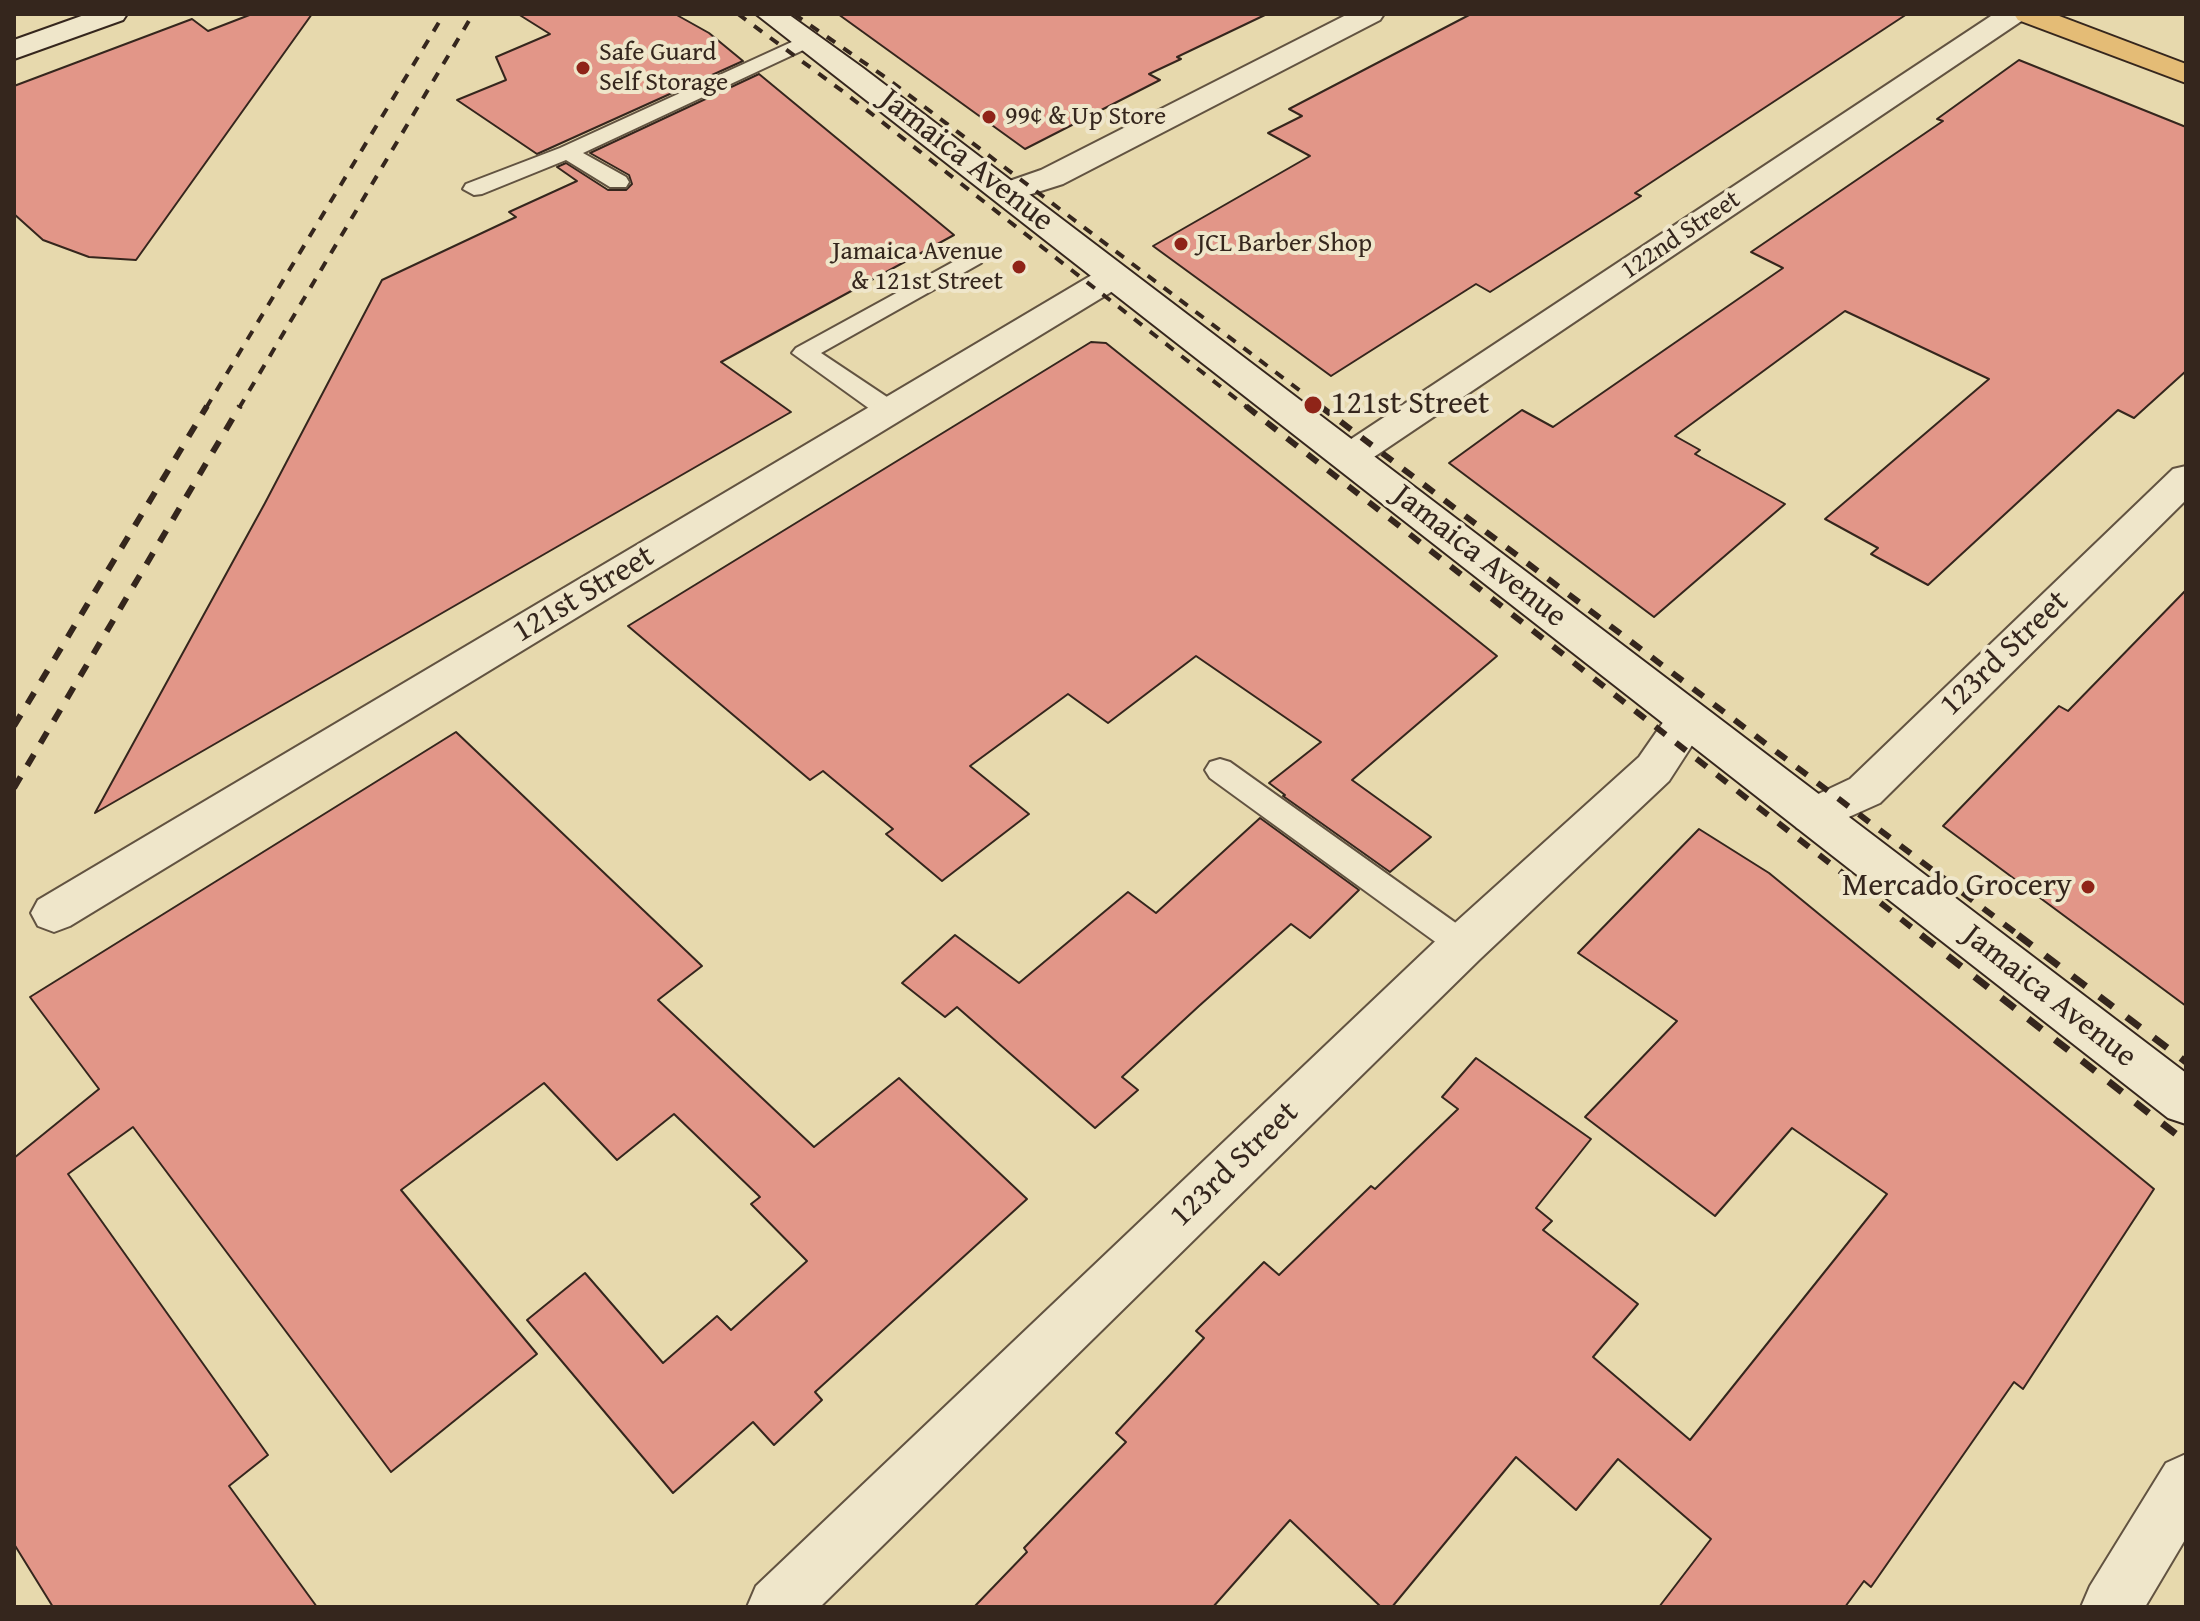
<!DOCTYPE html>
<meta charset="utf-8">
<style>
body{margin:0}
#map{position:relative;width:2200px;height:1621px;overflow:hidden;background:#e7d9ad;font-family:"Gentium Book Plus",serif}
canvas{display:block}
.frame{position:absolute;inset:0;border:16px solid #35261d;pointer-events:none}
</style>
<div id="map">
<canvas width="2200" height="1621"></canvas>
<div class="frame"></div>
</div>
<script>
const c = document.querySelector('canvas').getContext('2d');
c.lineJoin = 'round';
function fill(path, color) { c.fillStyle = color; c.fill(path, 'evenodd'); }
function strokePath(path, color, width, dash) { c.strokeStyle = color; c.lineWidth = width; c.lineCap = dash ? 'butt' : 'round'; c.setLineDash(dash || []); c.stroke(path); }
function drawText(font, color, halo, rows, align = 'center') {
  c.font = font + ' "Gentium Book Plus",serif'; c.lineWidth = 8; c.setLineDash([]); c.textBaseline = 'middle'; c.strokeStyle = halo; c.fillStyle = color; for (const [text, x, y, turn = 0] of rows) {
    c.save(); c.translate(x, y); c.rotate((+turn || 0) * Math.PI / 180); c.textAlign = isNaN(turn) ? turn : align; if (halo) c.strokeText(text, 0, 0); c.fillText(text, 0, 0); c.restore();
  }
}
const building = new Path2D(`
 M 252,14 L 312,14 L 136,260 L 89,257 L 43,240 L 14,214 L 14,86 L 192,19 L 208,31 Z
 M 518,14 L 675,14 L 709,33 L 743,61 L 537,154 L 457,100 L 506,80 L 496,57 L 550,34 Z
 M 838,14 L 1267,14 L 1177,57 L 1181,59 L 1149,74 L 1160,80 L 1025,149 Z
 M 1471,14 L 1907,14 L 1635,193 L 1641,196 L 1490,292 L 1476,284 L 1331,376 L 1153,246 L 1310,156 L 1268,133 L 1302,116 L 1289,109 Z
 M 2019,60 L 2186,127 L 2186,371 L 2134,418 L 2118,410 L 1928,585 L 1871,554 L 1878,548 L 1825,519 L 1989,379 L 1845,311 L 1675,436 L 1700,450 L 1695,454 L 1785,504 L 1654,617 L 1449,463 L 1522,410 L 1553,427 L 1783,268 L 1751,252 L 1943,121 L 1937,119 Z
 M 759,74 L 954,235 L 721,362 L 791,412 L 95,813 L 265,503 L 382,280 L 516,217 L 509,212 L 577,181 L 557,167 L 566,163 L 608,190 L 626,190 L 632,184 L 629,175 L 590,153 Z
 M 1091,342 L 1106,343 L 1497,656 L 1352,780 L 1431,837 L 1390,872 L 1283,796 L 1285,795 L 1269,783 L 1321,742 L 1196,656 L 1108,723 L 1068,694 L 970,766 L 1029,814 L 942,881 L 886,834 L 893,829 L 823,771 L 810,780 L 628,626 Z
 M 2186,590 L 2186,1006 L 1943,826 L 2059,706 L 2068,711 Z
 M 456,732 L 702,966 L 658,1000 L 814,1147 L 899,1078 L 1027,1199 L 815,1392 L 822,1400 L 774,1445 L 753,1422 L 673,1493 L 527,1320 L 585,1273 L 663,1363 L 717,1316 L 731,1330 L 807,1261 L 751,1204 L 760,1197 L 674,1114 L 617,1160 L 544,1083 L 401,1190 L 537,1354 L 391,1472 L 133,1127 L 68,1174 L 268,1455 L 229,1486 L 317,1607 L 53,1607 L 14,1544 L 14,1158 L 99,1089 L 30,997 Z
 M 1260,818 L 1359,890 L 1310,938 L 1291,924 L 1199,1006 L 1122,1077 L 1138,1090 L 1095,1128 L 957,1007 L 945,1017 L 902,983 L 955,935 L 1019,983 L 1128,892 L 1156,913 Z
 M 1699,829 L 1769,873 L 2154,1189 L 2023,1389 L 2014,1382 L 1871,1587 L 1864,1581 L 1845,1607 L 1659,1607 L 1711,1539 L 1618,1459 L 1576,1510 L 1516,1457 L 1392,1607 L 1381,1607 L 1290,1520 L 1213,1607 L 974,1607 L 1027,1552 L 1024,1548 L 1126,1442 L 1116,1433 L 1204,1338 L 1196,1331 L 1264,1262 L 1279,1275 L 1371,1186 L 1375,1189 L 1458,1109 L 1442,1097 L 1476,1058 L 1591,1139 L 1536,1208 L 1552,1221 L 1543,1230 L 1638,1304 L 1593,1357 L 1690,1440 L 1887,1194 L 1792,1128 L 1715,1216 L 1585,1117 L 1677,1021 L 1578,953 Z`);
const lane = new Path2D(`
 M 807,35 L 817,41 L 814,45 L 583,153 L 626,177 L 629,182 L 626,187 L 610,187 L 566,160 L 482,194 L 474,195 L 463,189 L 466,184 L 560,148 Z
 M 973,251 L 981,253 L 984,258 L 981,263 L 821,353 L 899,405 L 902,411 L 899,417 L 881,417 L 792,353 L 796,348 Z
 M 1220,759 L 1230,762 L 1474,936 L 1479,945 L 1474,954 L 1463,958 L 1452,954 L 1210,778 L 1205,770 L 1210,762 Z`);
const street = new Path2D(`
 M 1348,14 L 1384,14 L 1380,20 L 1063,184 L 1006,202 L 995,200 L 990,193 L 995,186 L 1041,170 Z
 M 1994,14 L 2027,14 L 2023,20 L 1362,465 L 1349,469 L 1336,465 L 1331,457 L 1336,449 Z
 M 1114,266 L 1126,269 L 1131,276 L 1126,283 L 70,926 L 54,932 L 38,926 L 31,913 L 38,900 L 1102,269 Z
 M 2186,466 L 2186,500 L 1880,803 L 1813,833 L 1797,828 L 1791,816 L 1797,804 L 1850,779 L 2173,469 Z
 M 1688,703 L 1703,708 L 1709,719 L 1669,781 L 1480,959 L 820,1607 L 747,1607 L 756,1586 L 1446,931 L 1639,757 L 1673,708 Z
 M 2186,1454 L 2186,1538 L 2145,1607 L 2081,1607 L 2090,1586 L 2166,1463 Z`);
const secondary = new Path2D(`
 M 87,14 L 127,14 L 123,20 L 14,59 L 14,40 Z
 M 756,14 L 788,14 L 863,68 L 2186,1073 L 2186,1124 L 2168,1118 Z`);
const primary = new Path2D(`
 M 2014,14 L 2054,14 L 2186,64 L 2186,83 L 2018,20 Z`);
const railFar2 = new Path2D(`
 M 738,14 L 845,93 L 1248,408
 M 794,14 L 885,77 L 1323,408
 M 206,408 L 444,14
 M 239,408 L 473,14`);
const railFar1 = new Path2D(`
 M 1246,406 L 1924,937
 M 1320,406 L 2021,937
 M 14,726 L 207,406
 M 14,788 L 240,406`);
const rail = new Path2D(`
 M 1921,935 L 2186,1142
 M 2018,935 L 2186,1062`);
const markers = [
 [583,68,8,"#8f2418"],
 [989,117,8,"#8f2418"],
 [1181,244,8,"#8f2418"],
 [1019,267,8,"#8f2418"],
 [1313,405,10,"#8f2418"],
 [2088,887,8,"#8f2418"]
];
const farPoinames = [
 ["Safe Guard",599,53],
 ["Self Storage",599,83],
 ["99¢ & Up Store",1005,117],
 ["JCL Barber Shop",1197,244],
 ["Jamaica Avenue",1003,252,"right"],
 ["& 121st Street",1003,282,"right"]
];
const farStreetnames = [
 ["122nd Street",1681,236,-34]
];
const streetNames = [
 ["Jamaica Avenue",966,161,38],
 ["Jamaica Avenue",1479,557,38],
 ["121st Street",584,595,-31],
 ["123rd Street",2005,654,-44],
 ["Jamaica Avenue",2049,997,38],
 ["123rd Street",1235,1165,-44]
];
const poiNames = [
 ["121st Street",1331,405],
 ["Mercado Grocery",2072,887,"right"]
];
fill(building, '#e29688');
strokePath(building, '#35261d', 2);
strokePath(lane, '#625341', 4);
strokePath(street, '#625341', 4);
strokePath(secondary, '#35261d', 4);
strokePath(primary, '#35261d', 4);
fill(lane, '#efe6ca');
fill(street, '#efe6ca');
fill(secondary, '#efe6ca');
fill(primary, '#e4bc76');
strokePath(railFar2, '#35261d', 4, [10, 10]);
strokePath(railFar1, '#35261d', 6, [13, 13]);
strokePath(rail, '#35261d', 7, [17, 17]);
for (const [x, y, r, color] of markers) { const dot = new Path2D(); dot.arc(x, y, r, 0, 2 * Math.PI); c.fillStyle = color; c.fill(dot); strokePath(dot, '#efe6ca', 3); }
drawText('26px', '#35261d', '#efe6ca', farPoinames, 'left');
drawText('26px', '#35261d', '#efe6ca', farStreetnames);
drawText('32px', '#35261d', '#efe6ca', streetNames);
drawText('32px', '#35261d', '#efe6ca', poiNames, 'left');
</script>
